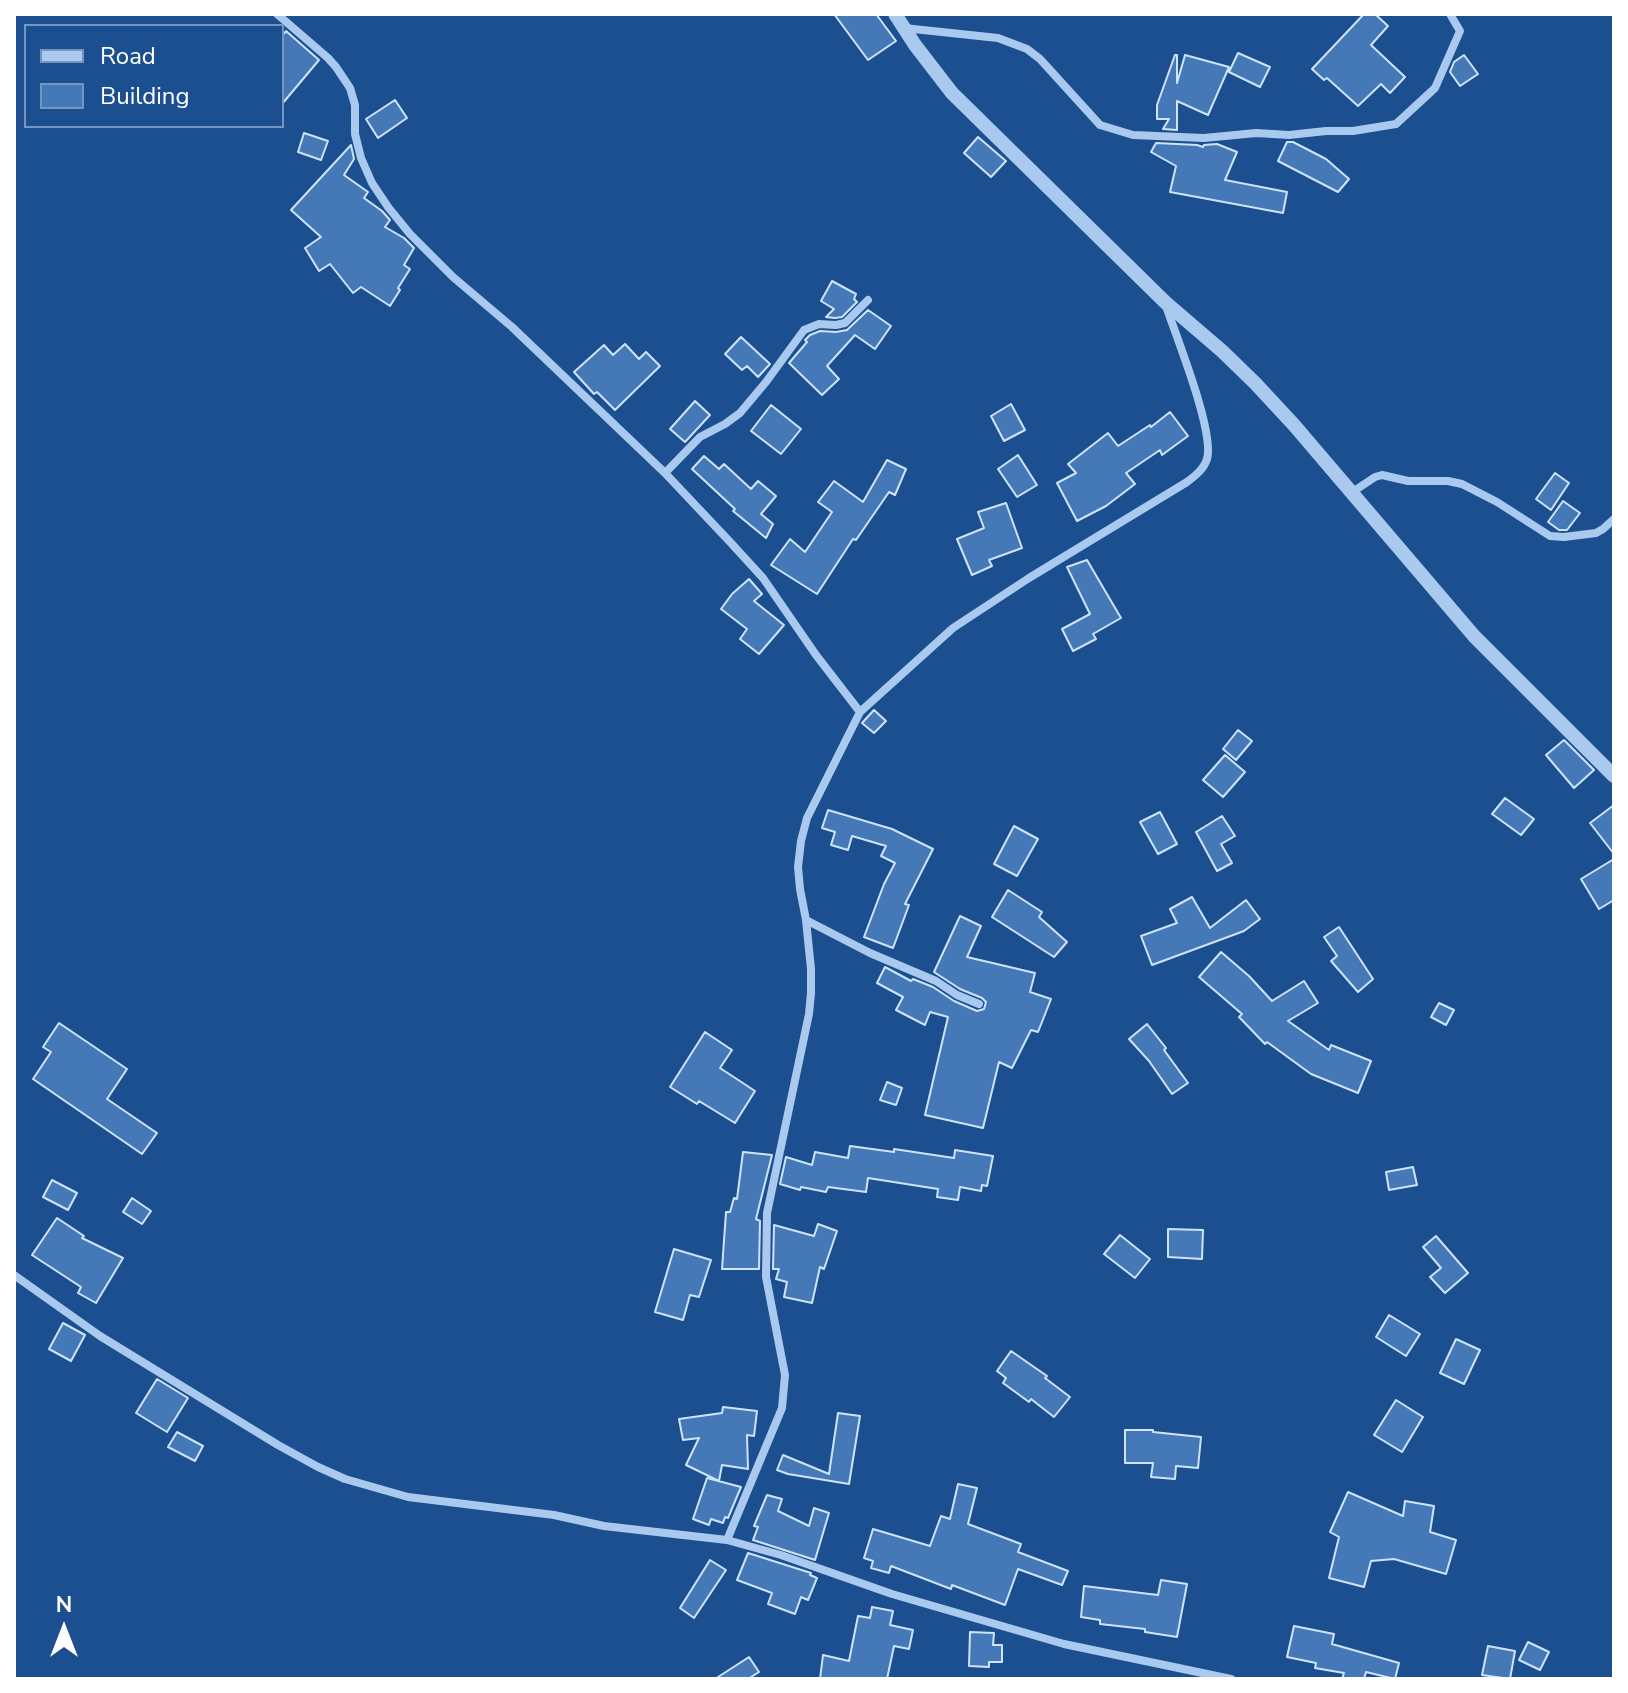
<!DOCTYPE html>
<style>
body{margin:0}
#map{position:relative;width:1628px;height:1693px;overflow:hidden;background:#1b4f8f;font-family:"Nunito Sans",sans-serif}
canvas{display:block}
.frame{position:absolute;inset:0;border:16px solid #fff;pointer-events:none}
.legend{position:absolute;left:24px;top:24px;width:260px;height:104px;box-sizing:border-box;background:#1b4f8f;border:2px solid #7695bc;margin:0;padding:10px 14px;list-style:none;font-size:24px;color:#fff}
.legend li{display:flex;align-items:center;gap:16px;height:40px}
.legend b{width:40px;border:2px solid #7695bc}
.north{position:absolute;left:24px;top:1589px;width:80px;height:80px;-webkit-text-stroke:6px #1b4f8f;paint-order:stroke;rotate:0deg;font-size:22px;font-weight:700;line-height:32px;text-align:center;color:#fff}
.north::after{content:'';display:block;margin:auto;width:28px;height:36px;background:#fff;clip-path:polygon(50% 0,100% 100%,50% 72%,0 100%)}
</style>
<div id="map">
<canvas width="1628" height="1693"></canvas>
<div class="frame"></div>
<ul class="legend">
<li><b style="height:10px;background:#a9c9ee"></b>Road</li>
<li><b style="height:22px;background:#4478b7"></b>Building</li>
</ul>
<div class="north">N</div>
</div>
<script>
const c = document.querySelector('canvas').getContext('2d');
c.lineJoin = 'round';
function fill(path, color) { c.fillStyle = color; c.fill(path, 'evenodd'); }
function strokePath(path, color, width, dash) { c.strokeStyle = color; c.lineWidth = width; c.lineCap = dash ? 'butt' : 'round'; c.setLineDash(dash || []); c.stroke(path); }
const building = new Path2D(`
 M 834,14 L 876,14 L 896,41 L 868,60 Z
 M 1364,14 L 1375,14 L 1388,26 L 1371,45 L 1405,77 L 1390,93 L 1381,84 L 1358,106 L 1327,78 L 1324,80 L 1312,69 Z
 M 286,31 L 319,60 L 282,104 L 282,36 Z
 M 1238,53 L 1270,67 L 1260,87 L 1229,72 Z
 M 1175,55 L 1177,55 L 1177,83 L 1185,55 L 1229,67 L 1208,115 L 1177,101 L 1177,130 L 1163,129 L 1169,119 L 1157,119 L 1157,105 Z
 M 1464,55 L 1478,74 L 1460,86 L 1450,72 L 1454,62 Z
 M 395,100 L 407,118 L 378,138 L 366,119 Z
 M 304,133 L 328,141 L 321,160 L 298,152 Z
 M 978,137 L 1006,161 L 991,177 L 964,153 Z
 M 1287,142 L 1293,142 L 1326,159 L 1349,179 L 1338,192 L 1278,161 Z
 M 1156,143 L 1197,145 L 1203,147 L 1204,145 L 1217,144 L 1237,152 L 1225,180 L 1287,192 L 1283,213 L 1170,192 L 1176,166 L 1151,152 Z
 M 351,145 L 354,159 L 344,175 L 368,192 L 364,198 L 382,211 L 390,220 L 385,227 L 404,238 L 414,248 L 404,265 L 410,269 L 398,288 L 400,290 L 390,306 L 361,287 L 353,293 L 330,264 L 319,271 L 305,248 L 321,237 L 291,210 Z
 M 832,281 L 856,294 L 854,299 L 857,302 L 842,317 L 835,318 L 826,317 L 834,309 L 821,301 Z
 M 868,310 L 891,326 L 875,349 L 855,335 L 827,366 L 839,379 L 822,395 L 789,363 L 807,342 L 805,340 L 810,335 L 820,331 L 836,332 L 847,330 Z
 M 741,337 L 770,364 L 758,377 L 747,366 L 742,370 L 725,354 Z
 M 625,344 L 639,359 L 646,352 L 660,366 L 615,410 L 597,392 L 594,394 L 574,372 L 604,345 L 613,355 Z
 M 695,401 L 710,415 L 685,442 L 670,429 Z
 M 1011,404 L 1025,430 L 1004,441 L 991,416 Z
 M 771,405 L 801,429 L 781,454 L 751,431 Z
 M 1170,412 L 1188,436 L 1162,455 L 1160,450 L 1126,473 L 1135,484 L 1106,506 L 1077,521 L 1057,483 L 1076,473 L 1068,464 L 1108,433 L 1118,446 L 1150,425 L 1151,427 Z
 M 1018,455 L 1037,485 L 1017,497 L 998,469 Z
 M 704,456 L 719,469 L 724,464 L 751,489 L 758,481 L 776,496 L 761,514 L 773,524 L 766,538 L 733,511 L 735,509 L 692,469 Z
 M 887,460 L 906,469 L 895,495 L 889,492 L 856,540 L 853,539 L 817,594 L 771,565 L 790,539 L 805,552 L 832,512 L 818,502 L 834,481 L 863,502 Z
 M 1555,473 L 1569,483 L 1551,510 L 1536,499 Z
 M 1563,501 L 1580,513 L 1567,530 L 1559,530 L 1548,522 Z
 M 1006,503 L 1022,548 L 989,560 L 992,566 L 972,575 L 957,539 L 984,528 L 978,512 Z
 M 1087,560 L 1121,618 L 1093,634 L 1096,639 L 1073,651 L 1062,629 L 1090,614 L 1067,567 Z
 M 749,579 L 762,594 L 754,601 L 784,625 L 759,654 L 740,639 L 747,629 L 721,609 L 732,594 Z
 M 874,710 L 886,721 L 874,733 L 862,723 Z
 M 1238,730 L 1252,741 L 1236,760 L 1223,749 Z
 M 1564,740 L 1594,770 L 1574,788 L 1546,755 Z
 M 1225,755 L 1245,772 L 1223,797 L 1203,780 Z
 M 1505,798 L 1534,819 L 1521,835 L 1492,814 Z
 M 1614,805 L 1614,854 L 1590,823 Z
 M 828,810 L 892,829 L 933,849 L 905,904 L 909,905 L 893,948 L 864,937 L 884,884 L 895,863 L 881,856 L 886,846 L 852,836 L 848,850 L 831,845 L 835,832 L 822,828 Z
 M 1160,812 L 1177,844 L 1158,854 L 1140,822 Z
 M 1222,816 L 1235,836 L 1221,844 L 1232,863 L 1217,871 L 1196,832 Z
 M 1014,826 L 1038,839 L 1017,876 L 994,864 Z
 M 1614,859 L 1614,900 L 1599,909 L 1581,879 Z
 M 1008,890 L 1042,912 L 1039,917 L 1067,942 L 1054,957 L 992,917 Z
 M 1192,897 L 1210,928 L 1246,900 L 1260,919 L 1244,931 L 1152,965 L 1141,936 L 1177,923 L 1170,909 Z
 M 960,916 L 981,926 L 967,957 L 1035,973 L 1030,992 L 1051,999 L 1038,1032 L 1031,1030 L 1012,1068 L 999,1062 L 983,1128 L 925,1115 L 948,1017 L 930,1012 L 925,1025 L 896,1010 L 903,997 L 877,983 L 885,967 L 911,981 L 913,979 L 933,987 L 954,1001 L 977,1011 L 984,1009 L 986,1002 L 982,998 L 960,989 L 934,972 Z
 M 1339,927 L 1373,979 L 1358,992 L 1331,961 L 1337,956 L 1324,937 Z
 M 1221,952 L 1249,976 L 1272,1001 L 1304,981 L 1318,1003 L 1288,1021 L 1329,1050 L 1331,1045 L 1371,1061 L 1358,1093 L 1311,1074 L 1267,1042 L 1265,1044 L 1239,1017 L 1242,1014 L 1199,977 Z
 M 1439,1003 L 1454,1010 L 1446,1025 L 1431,1017 Z
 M 59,1023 L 127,1069 L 107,1099 L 157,1133 L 142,1154 L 33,1079 L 51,1052 L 43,1047 Z
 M 1147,1024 L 1166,1048 L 1164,1050 L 1188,1083 L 1172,1094 L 1149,1061 L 1129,1039 Z
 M 705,1032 L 732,1050 L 720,1068 L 755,1091 L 735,1123 L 699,1101 L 697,1104 L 670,1087 Z
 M 887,1082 L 902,1088 L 896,1105 L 880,1100 Z
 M 850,1146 L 894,1152 L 894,1149 L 954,1158 L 955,1150 L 993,1156 L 987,1186 L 982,1185 L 981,1191 L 960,1187 L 958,1200 L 937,1197 L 938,1189 L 868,1178 L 866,1192 L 828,1187 L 826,1192 L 801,1187 L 800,1190 L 780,1184 L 786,1157 L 812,1165 L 815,1152 L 848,1158 Z
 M 743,1152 L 772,1155 L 756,1219 L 760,1221 L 759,1269 L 722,1269 L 726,1212 L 730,1212 L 734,1198 L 737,1199 Z
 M 1413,1167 L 1417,1185 L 1389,1190 L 1386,1172 Z
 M 52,1180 L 77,1193 L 68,1210 L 43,1197 Z
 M 132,1198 L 151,1211 L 142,1224 L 123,1212 Z
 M 57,1218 L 84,1236 L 82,1238 L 123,1258 L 96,1303 L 78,1293 L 81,1287 L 32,1255 Z
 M 818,1224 L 837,1231 L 824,1269 L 820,1267 L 812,1303 L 784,1297 L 787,1282 L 776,1279 L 779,1269 L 773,1269 L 774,1225 L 814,1236 Z
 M 1168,1229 L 1203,1230 L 1202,1259 L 1168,1257 Z
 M 1120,1235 L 1150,1259 L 1135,1278 L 1104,1254 Z
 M 1436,1236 L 1468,1273 L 1445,1293 L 1430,1277 L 1441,1268 L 1423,1247 Z
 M 674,1249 L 711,1260 L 699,1297 L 690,1295 L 683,1320 L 655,1312 Z
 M 1389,1315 L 1420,1334 L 1406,1356 L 1376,1337 Z
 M 63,1323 L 85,1335 L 71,1361 L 49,1349 Z
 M 1456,1339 L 1480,1350 L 1464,1384 L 1440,1373 Z
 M 1011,1351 L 1047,1376 L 1045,1378 L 1070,1397 L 1054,1417 L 1031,1399 L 1029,1402 L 1003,1383 L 1006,1378 L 997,1371 Z
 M 157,1379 L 188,1398 L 167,1432 L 136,1413 Z
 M 1396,1400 L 1423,1417 L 1402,1452 L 1374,1435 Z
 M 723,1407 L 757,1411 L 754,1436 L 747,1435 L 748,1469 L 722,1465 L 719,1481 L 686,1465 L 699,1438 L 683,1440 L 679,1419 L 722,1413 Z
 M 838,1413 L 860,1416 L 849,1484 L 788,1474 L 777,1470 L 783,1455 L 829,1474 Z
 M 1125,1430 L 1153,1430 L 1153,1432 L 1201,1437 L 1198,1468 L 1176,1466 L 1175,1479 L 1151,1477 L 1153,1463 L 1125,1463 Z
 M 177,1432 L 203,1446 L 195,1461 L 168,1447 Z
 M 707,1478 L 741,1487 L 728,1518 L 725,1517 L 723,1523 L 711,1519 L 709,1525 L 693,1519 Z
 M 958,1484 L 977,1488 L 968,1524 L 1021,1544 L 1018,1552 L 1068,1571 L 1062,1585 L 1018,1569 L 1005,1605 L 952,1585 L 951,1589 L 891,1566 L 889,1573 L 871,1568 L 873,1561 L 864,1558 L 873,1529 L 930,1546 L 941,1516 L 950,1519 Z
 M 1348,1492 L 1403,1516 L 1405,1501 L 1434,1506 L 1430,1532 L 1456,1540 L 1446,1574 L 1394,1559 L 1371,1561 L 1364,1587 L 1329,1578 L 1339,1537 L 1330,1532 Z
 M 767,1495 L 782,1499 L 778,1511 L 809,1526 L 814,1508 L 829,1513 L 815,1560 L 753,1540 L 758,1527 L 754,1526 Z
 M 748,1553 L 811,1573 L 810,1575 L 817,1578 L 808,1600 L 801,1597 L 795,1614 L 768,1604 L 772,1593 L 737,1580 Z
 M 710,1560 L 726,1570 L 694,1618 L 680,1608 Z
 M 1161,1580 L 1187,1584 L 1177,1637 L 1145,1632 L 1145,1629 L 1100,1624 L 1100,1620 L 1081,1617 L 1084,1586 L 1158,1595 Z
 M 872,1607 L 893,1611 L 890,1625 L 913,1630 L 909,1649 L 894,1646 L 887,1679 L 820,1679 L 823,1655 L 849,1661 L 858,1616 L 870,1618 Z
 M 1294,1626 L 1334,1634 L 1332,1644 L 1399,1663 L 1395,1679 L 1366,1672 L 1364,1679 L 1342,1679 L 1344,1673 L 1315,1668 L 1316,1663 L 1287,1657 Z
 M 970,1632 L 994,1633 L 993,1645 L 1002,1645 L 1002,1662 L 989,1662 L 989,1667 L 969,1666 Z
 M 1528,1642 L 1549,1652 L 1540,1670 L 1519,1660 Z
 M 1488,1646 L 1515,1651 L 1510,1679 L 1482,1675 Z
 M 749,1657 L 759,1672 L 748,1679 L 715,1679 Z`);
const minor = new Path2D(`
 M 277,14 L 328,58 L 336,67 L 350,88 L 355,105 L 355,134 L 361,158 L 372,183 L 388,207 L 410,234 L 453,277 L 512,327 L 665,473 L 731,543 L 763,578 L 816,655 L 860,712
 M 904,28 L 998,38 L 1027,49 L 1040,59 L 1100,125 L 1133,135 L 1204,138 L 1256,133 L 1289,135 L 1326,131 L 1353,131 L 1396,124 L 1435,88 L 1460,31 L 1450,14
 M 665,473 L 700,437 L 725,424 L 740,413 L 766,382 L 804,330 L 819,324 L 836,325 L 845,323 L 868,300
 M 1351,493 L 1375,477 L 1382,475 L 1408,481 L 1448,481 L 1462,484 L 1497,502 L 1550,536 L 1564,537 L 1596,533 L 1603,529 L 1614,519
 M 806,920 L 870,953 L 936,981 L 957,995 L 979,1004
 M 14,1275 L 100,1336 L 278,1445 L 318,1467 L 345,1479 L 408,1497 L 554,1515 L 604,1526 L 727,1540 L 781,1555 L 892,1594 L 1064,1644 L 1231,1679
 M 727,1540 L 782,1408 L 785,1375 L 766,1277 L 767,1213 L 809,1014 L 811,993 L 811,969 L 806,920 L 800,889 L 798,867 L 801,841 L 807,818 L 860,712 L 953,628 L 1029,578 L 1187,482 C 1195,476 1204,469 1207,459 C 1215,432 1176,336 1166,306`);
const tertiary = new Path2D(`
 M 895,14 L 915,45 L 952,93 L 1165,302 L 1222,351 L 1255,383 L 1294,425 L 1474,636 L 1614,776`);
fill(building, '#4478b7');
strokePath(building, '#cfe3fa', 2);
strokePath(minor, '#a9c9ee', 8);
strokePath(tertiary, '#a9c9ee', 14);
</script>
